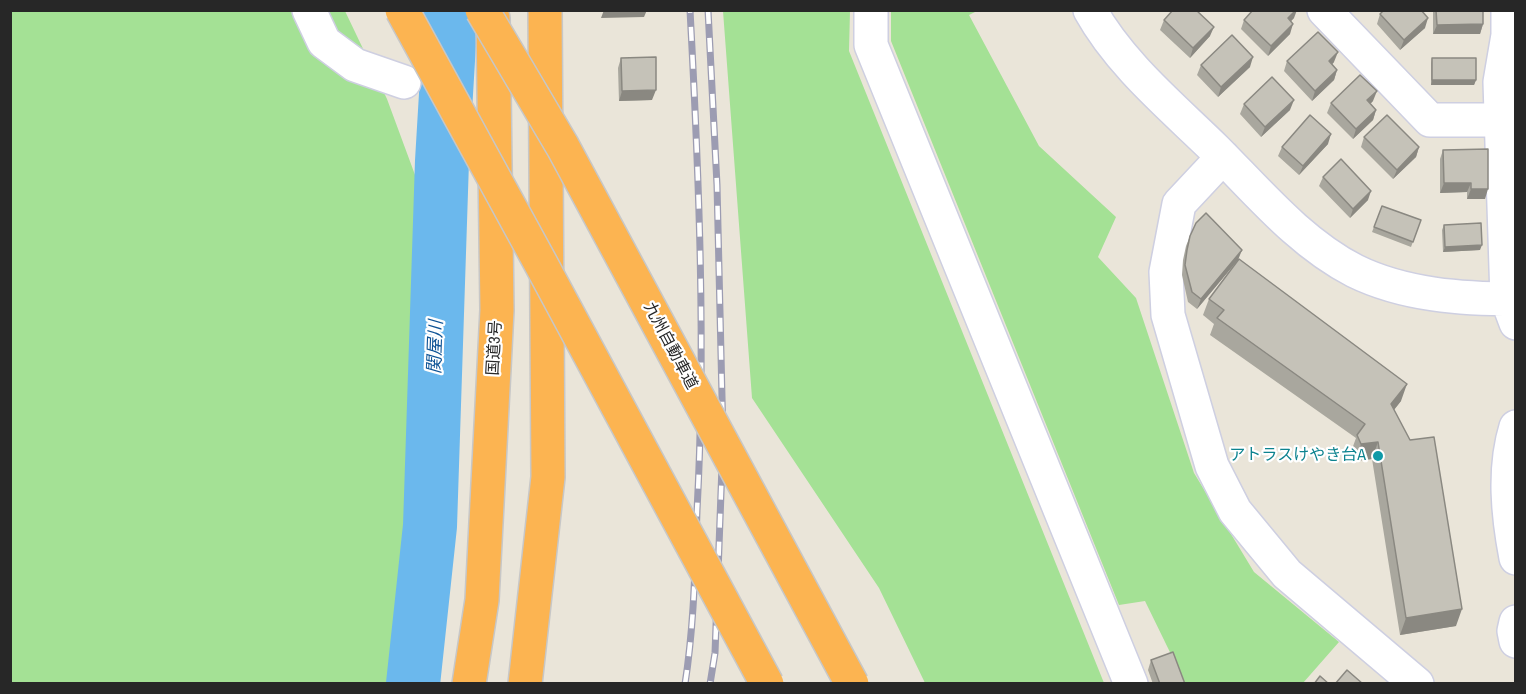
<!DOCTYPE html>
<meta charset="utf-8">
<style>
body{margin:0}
#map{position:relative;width:1526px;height:694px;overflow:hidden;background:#eae5d9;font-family:"Archivo Narrow",sans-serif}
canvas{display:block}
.frame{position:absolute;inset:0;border:12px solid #272727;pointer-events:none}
</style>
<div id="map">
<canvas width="1526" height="694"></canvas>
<div class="frame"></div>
</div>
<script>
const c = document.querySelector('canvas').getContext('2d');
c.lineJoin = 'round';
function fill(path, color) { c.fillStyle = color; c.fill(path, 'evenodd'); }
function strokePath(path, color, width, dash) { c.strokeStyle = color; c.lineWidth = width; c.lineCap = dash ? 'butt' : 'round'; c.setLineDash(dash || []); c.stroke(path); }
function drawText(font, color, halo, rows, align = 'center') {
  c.font = font + ' "Archivo Narrow","Noto Sans JP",sans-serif'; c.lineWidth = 4.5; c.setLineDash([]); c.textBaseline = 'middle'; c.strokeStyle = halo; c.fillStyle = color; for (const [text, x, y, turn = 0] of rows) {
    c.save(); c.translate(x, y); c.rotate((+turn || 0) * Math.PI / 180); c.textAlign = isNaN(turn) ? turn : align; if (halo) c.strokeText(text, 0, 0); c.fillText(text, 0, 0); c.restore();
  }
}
const green = new Path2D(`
 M 10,11 L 345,11 L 387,99 L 425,202 L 414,345 L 418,568 L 400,683 L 11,683 Z
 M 723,11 L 850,11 L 849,51 L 1104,683 L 925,683 L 879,588 L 752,398 Z
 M 891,11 L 977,11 L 969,15 L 1039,146 L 1116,217 L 1098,257 L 1136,298 L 1194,473 L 1254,572 L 1339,642 L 1303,683 L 1185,683 L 1145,601 L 1119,605 L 891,41 Z`);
const river = new Path2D(`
 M 413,684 L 430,526 L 442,161 L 451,10`);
const minor = new Path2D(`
 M 309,10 L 324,42 L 355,65 L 404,82
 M 871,10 L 871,45 L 1131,684
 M 1090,10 C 1120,64 1171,106 1215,149 C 1258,192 1300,243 1355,271 C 1404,295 1462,299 1516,299
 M 1324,10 L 1430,120 L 1516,120
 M 1508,10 L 1508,35 L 1500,82 L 1507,299 L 1516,323
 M 1223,157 L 1179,204 L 1166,272 L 1168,315 L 1212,466 L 1235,511 L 1287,574 L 1417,684
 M 1516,427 C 1503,469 1508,516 1516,558
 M 1516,622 L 1514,631 L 1516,641`);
const highway = new Path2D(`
 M 469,684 L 482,600 L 497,310 L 493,18
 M 525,684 L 548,477 L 545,10`);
const rail = new Path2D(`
 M 708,10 L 717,185 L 723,439 L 715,653 L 710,684
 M 685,684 C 694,626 695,569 697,511 C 706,344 699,177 690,10`);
const highwayBridge = new Path2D(`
 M 402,10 L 541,264 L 767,684
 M 482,10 L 563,147 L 852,684`);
const wall = new Path2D(`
 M 1433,10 L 1483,10 L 1483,24 L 1480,34 L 1433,34 Z
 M 1380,14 L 1425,28 L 1400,50 L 1377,24 Z
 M 1294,18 L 1291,21 L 1290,34 L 1268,56 L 1241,29 L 1244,20 Z
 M 1164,20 L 1210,36 L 1190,58 L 1160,30 Z
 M 621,58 L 652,100 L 619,101 L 618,68 Z
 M 1432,58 L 1476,80 L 1474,85 L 1431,85 L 1431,63 Z
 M 1287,61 L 1334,62 L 1332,65 L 1337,70 L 1334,80 L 1312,101 L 1284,71 Z
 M 1201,65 L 1250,67 L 1218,97 L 1197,75 Z
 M 1373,101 L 1370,104 L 1376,110 L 1373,120 L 1353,139 L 1327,113 L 1331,103 Z
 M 1244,104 L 1290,110 L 1261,137 L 1240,114 Z
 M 1364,137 L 1419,147 L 1416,157 L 1393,179 L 1361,147 Z
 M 1328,144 L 1299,175 L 1278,156 L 1282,147 Z
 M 1443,150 L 1485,199 L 1467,199 L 1467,192 L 1440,193 L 1440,159 Z
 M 1323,177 L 1368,200 L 1350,218 L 1319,186 Z
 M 1382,206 L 1421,220 L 1411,247 L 1372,232 Z
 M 1444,225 L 1480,250 L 1443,252 L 1442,230 Z
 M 1190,236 L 1238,260 L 1197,309 L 1188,302 L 1182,275 L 1183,260 L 1186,246 Z
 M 1209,299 L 1401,401 L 1394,410 L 1456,626 L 1400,635 L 1372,459 L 1355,461 L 1351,452 L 1356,438 L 1210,335 L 1214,324 L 1203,315 Z
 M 1151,660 L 1185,684 L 1153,684 L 1148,670 Z`);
const shadedWall = new Path2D(`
 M 604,10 L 647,10 L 644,17 L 601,18 Z
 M 1296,10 L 1297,10 L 1294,18 L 1284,28 L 1288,18 Z
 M 1428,18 L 1425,28 L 1400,50 L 1404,40 Z
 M 1293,24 L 1290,34 L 1268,56 L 1271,46 Z
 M 1483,24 L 1480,34 L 1433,34 L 1437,25 Z
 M 1214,27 L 1210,36 L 1190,58 L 1193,48 Z
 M 1338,52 L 1334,62 L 1325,71 L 1329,61 Z
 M 1253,57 L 1250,67 L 1218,97 L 1221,87 Z
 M 1337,70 L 1334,80 L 1312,101 L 1315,91 Z
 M 1432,80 L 1476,80 L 1474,85 L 1431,85 Z
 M 656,90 L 652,100 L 619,101 L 622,91 Z
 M 1377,91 L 1373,101 L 1364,110 L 1367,100 Z
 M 1294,100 L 1290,110 L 1261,137 L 1265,127 Z
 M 1376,110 L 1373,120 L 1353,139 L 1356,129 Z
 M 1331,134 L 1328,144 L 1299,175 L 1303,166 Z
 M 1419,147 L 1416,157 L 1393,179 L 1397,170 Z
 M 1444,183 L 1471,183 L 1467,192 L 1440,193 Z
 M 1471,189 L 1488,189 L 1485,199 L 1467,199 Z
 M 1371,191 L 1368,200 L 1350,218 L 1353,209 Z
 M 1482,245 L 1480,250 L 1443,252 L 1445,247 Z
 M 1242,250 L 1238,260 L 1197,309 L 1201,299 Z
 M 1407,384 L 1401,401 L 1385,421 L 1391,404 Z
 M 1378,442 L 1372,459 L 1355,461 L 1361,444 Z
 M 1462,609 L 1456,626 L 1400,635 L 1406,618 Z`);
const building = new Path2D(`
 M 1173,10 L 1196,10 L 1214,27 L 1193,48 L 1164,20 Z
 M 1253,10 L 1296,10 L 1288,18 L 1293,24 L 1271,46 L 1244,20 Z
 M 1384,10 L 1421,10 L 1428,18 L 1404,40 L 1380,14 Z
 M 1436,10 L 1483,10 L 1483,24 L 1437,25 Z
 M 1318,32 L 1338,52 L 1329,61 L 1337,70 L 1315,91 L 1287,61 Z
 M 1232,35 L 1253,57 L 1221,87 L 1201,65 Z
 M 656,57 L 656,90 L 622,91 L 621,58 Z
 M 1432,58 L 1476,58 L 1476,80 L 1432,80 Z
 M 1360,75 L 1377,91 L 1367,100 L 1376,110 L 1356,129 L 1331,103 Z
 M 1272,77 L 1294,100 L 1265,127 L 1244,104 Z
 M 1310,115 L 1331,134 L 1303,166 L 1282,147 Z
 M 1387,115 L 1419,147 L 1397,170 L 1364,137 Z
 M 1488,149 L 1488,189 L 1471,189 L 1471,183 L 1444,183 L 1443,150 Z
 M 1341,159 L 1371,191 L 1353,209 L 1323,177 Z
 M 1382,206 L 1421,220 L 1413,242 L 1374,227 Z
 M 1206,213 L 1242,250 L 1201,299 L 1192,292 L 1185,265 L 1187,250 L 1190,236 L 1196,223 Z
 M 1481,223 L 1482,245 L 1445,247 L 1444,225 Z
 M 1239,259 L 1407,384 L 1391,404 L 1410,440 L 1434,437 L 1462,609 L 1406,618 L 1378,442 L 1361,444 L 1357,435 L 1365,424 L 1217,318 L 1224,310 L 1209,299 Z
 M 1173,652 L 1185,684 L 1160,684 L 1151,660 Z
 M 1347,670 L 1363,684 L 1335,684 Z
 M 1320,676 L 1329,684 L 1314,684 Z`);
const markers = [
 [1378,456,6,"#0f9aa8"]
];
const streetNames = [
 ["九州自動車道",670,346,62],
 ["国道3号",495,348,-87]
];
const cultureNames = [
 ["アトラスけやき台A",1366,456]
];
const waterNames = [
 ["関屋川",436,347,-88]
];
fill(green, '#a4e195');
strokePath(river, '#6bb8ed', 54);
strokePath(minor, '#cecfe1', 36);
strokePath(highway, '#c7c7c7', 36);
strokePath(minor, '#fff', 33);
strokePath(highway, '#fcb451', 33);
strokePath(rail, '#9c9cb2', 7);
strokePath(rail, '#fff', 4.5, [14]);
strokePath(highwayBridge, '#c7c7c7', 36, []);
strokePath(highwayBridge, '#fcb451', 33);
fill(wall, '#a9a79e');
fill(shadedWall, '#8a8881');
fill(building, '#c5c2b8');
strokePath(building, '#8a8881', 1.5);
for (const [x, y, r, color] of markers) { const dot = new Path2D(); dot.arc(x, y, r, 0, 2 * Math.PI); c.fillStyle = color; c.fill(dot); strokePath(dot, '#fff', 2); }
drawText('16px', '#272727', '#fff', streetNames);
drawText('16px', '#0d838f', '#fff', cultureNames, 'right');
drawText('italic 18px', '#0e5395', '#fff', waterNames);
</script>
